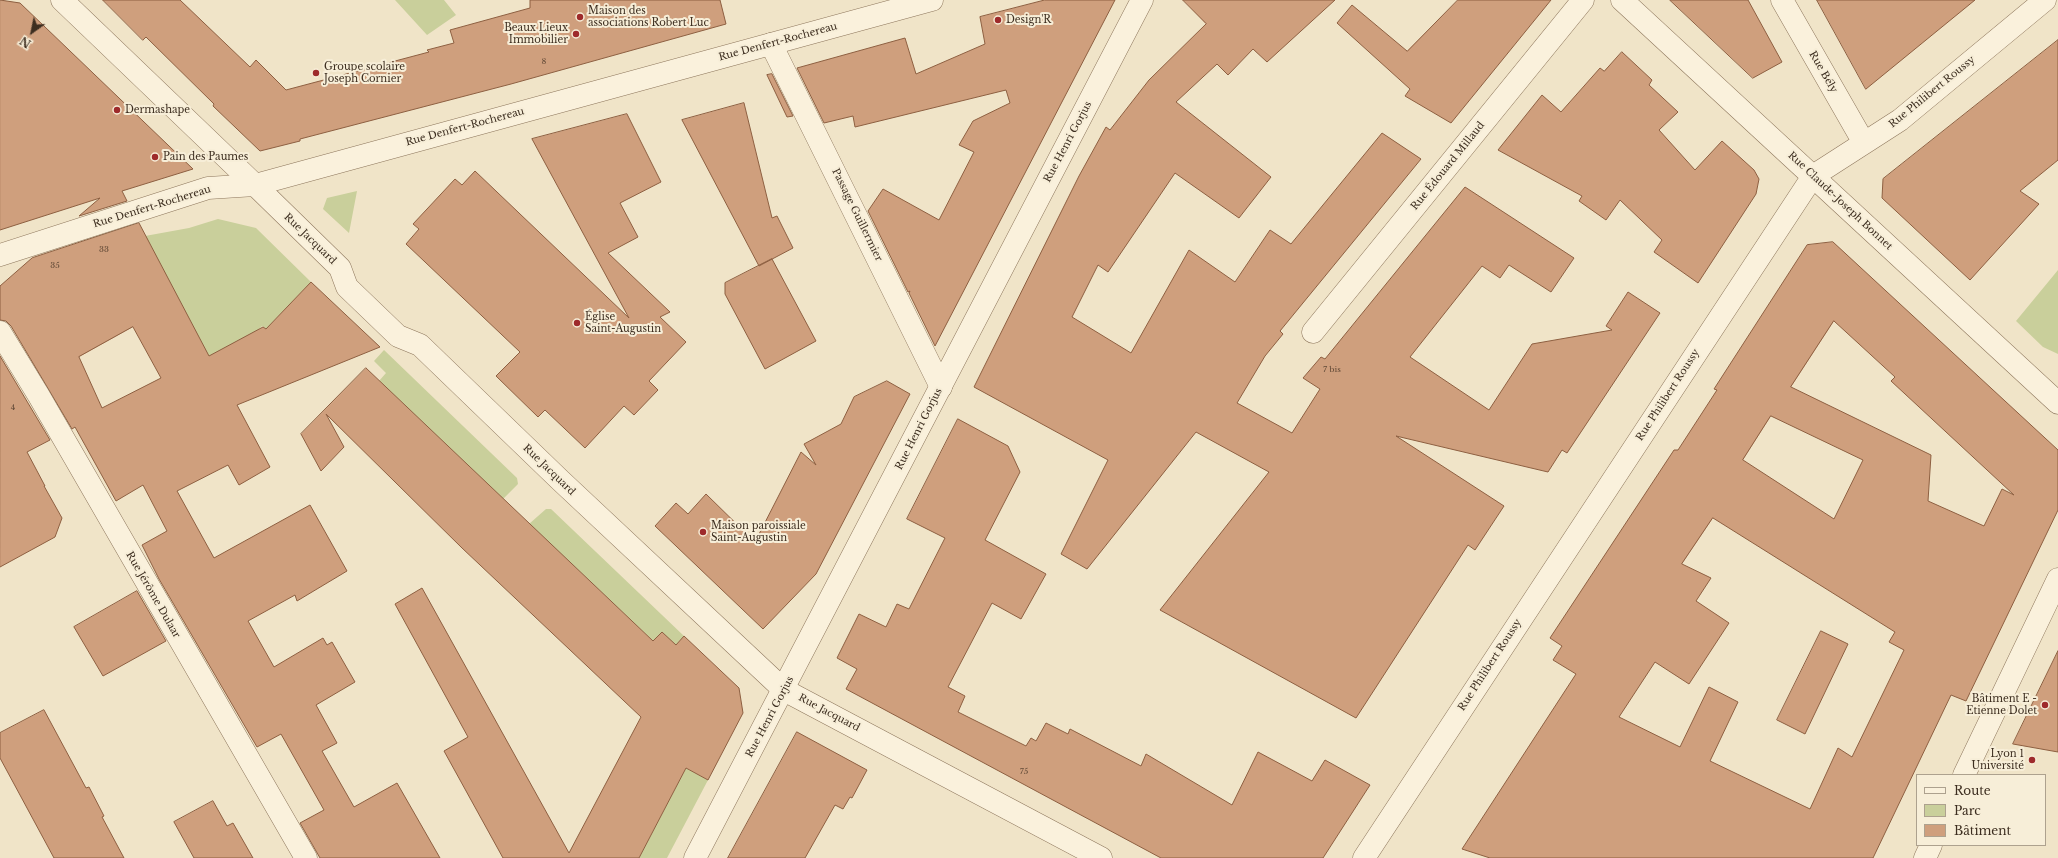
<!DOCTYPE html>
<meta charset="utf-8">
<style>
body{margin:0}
#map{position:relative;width:2058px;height:858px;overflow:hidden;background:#f0e4c8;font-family:"Libre Baskerville",serif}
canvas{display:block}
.legend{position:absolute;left:1916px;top:774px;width:130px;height:72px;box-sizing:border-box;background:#f7eed8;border:1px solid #ada18e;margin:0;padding:5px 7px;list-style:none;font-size:12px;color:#3d2e20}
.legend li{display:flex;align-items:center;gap:8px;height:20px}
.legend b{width:20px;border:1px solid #ada18e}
.north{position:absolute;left:12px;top:12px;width:40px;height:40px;-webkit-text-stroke:3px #f7eed8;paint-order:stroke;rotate:213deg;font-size:11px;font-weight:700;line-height:16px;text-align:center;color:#3d2e20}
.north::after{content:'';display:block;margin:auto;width:14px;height:18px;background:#3d2e20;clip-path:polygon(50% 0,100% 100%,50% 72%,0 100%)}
</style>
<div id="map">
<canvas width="2058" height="858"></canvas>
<ul class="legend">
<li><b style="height:5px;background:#faf1dc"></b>Route</li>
<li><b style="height:11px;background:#c9cf9b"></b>Parc</li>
<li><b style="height:11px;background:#cf9f7d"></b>Bâtiment</li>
</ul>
<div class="north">N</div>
</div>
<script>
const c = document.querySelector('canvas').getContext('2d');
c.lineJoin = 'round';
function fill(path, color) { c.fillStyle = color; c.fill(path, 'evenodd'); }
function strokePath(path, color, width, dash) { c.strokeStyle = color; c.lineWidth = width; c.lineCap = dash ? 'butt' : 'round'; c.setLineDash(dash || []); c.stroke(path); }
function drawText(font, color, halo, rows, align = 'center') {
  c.font = font + ' "Libre Baskerville",serif'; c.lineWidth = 4; c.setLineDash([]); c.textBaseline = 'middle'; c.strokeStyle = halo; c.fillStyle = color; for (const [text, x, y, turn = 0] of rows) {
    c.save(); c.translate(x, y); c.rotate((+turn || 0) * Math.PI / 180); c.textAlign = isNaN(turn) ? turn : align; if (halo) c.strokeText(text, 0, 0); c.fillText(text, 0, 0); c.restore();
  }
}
const green = new Path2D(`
 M 395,0 L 444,0 L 456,15 L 427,35 Z
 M 357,191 L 349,233 L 323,209 L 327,198 Z
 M 218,219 L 256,228 L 311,282 L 266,329 L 262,326 L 250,338 L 209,357 L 145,236 L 189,228 Z
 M 2058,270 L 2058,354 L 2043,347 L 2016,321 Z
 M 384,350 L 517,478 L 518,484 L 503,499 L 379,381 L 386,373 L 374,361 Z
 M 546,509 L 551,509 L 684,636 L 676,645 L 653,641 L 529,524 Z
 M 686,768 L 708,780 L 667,858 L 639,858 Z`);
const building = new Path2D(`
 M 0,0 L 20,3 L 193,169 L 122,191 L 127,201 L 79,216 L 100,198 L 0,230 Z
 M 103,0 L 180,0 L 250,67 L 256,60 L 286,90 L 429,52 L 427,50 L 454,43 L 450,30 L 530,8 L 530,0 L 720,0 L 726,24 L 511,84 L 300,139 L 300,141 L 260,151 L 213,106 L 214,104 L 146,37 L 143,40 Z
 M 1045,0 L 1115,0 L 935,346 L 909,293 L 910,291 L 908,292 L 868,211 L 883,189 L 939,220 L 974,152 L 959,145 L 973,121 L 1010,103 L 1006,90 L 855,127 L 853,116 L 824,123 L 797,68 L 905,38 L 916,74 L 985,44 L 980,17 Z
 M 1183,0 L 1335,0 L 1267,62 L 1253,49 L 1228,75 L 1217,64 L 1176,102 L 1271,177 L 1239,218 L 1175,173 L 1108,272 L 1098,265 L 1072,317 L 1131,353 L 1189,250 L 1235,282 L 1270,230 L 1291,244 L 1382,133 L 1421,159 L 1280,331 L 1283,334 L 1265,356 L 1237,403 L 1292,433 L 1320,389 L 1303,378 L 1321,357 L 1325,359 L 1465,187 L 1574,258 L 1551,292 L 1509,265 L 1500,278 L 1482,266 L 1410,357 L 1489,410 L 1532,344 L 1612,330 L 1606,326 L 1628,292 L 1660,313 L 1567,453 L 1562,450 L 1548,472 L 1396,436 L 1504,506 L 1475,550 L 1468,545 L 1356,718 L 1160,610 L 1269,472 L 1196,432 L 1087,569 L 1061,554 L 1108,460 L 974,387 L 1079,176 L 1106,127 L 1110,130 L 1149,80 L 1206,24 Z
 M 1458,0 L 1551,0 L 1451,123 L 1405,96 L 1410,89 L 1337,23 L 1352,5 L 1407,51 Z
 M 1670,0 L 1748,0 L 1782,62 L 1753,78 Z
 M 1817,0 L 1975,0 L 1866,89 Z
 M 2058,40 L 2058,160 L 2020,191 L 2039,204 L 1970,280 L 1882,198 L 1883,179 Z
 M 1622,52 L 1652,80 L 1649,85 L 1678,112 L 1659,130 L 1695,170 L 1722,141 L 1754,170 L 1759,179 L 1756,194 L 1698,283 L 1654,252 L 1662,240 L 1620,200 L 1606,220 L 1579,201 L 1582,196 L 1498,150 L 1542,95 L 1561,112 L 1600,68 L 1604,71 Z
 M 772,74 L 793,116 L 787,117 L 767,75 Z
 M 744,103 L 772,218 L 777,216 L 793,248 L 759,266 L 682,120 Z
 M 627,114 L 661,182 L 620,203 L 638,237 L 608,253 L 670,312 L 660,317 L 686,342 L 649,381 L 658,390 L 634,415 L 624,406 L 585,448 L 545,410 L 538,417 L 496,376 L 520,352 L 406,244 L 419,229 L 413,224 L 455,179 L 462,185 L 475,171 L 629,318 L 532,139 Z
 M 139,223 L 209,356 L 263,327 L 266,329 L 311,282 L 380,347 L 237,405 L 270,467 L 239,485 L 228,465 L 177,491 L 214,558 L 310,505 L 347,571 L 297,601 L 295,595 L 248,621 L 274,667 L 323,638 L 327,645 L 332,642 L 355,682 L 316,705 L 337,743 L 322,751 L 354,807 L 397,783 L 440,858 L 320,858 L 300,823 L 324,810 L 281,734 L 257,747 L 159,579 L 142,545 L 167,531 L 143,485 L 116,501 L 75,427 L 72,429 L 11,326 L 6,321 L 0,320 L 0,286 L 32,258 ZM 133,327 L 161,378 L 102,408 L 79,357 Z
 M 1833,242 L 2058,450 L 2058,510 L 1966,701 L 1951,695 L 1873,858 L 1490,858 L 1462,849 L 1576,674 L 1553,660 L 1562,646 L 1550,638 L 1674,450 L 1678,450 L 1717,390 L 1714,389 L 1807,245 ZM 1834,321 L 1895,377 L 1891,381 L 2014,495 L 2002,489 L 1984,526 L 1928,501 L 1931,455 L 1791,387 ZM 1771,416 L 1863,460 L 1834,519 L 1743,460 ZM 1713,518 L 1895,632 L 1889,642 L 1904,650 L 1852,757 L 1838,748 L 1810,809 L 1710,761 L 1738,702 L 1709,687 L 1680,747 L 1619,717 L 1655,662 L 1689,684 L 1729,623 L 1696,601 L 1711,578 L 1682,564 Z
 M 772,259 L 816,341 L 765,369 L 725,294 L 725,283 Z
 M 0,356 L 50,440 L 27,452 L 45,486 L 44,486 L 62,518 L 55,537 L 0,567 Z
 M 366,368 L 653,641 L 662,632 L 676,645 L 684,636 L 739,688 L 743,713 L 708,780 L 686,768 L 639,858 L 503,858 L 444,751 L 468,737 L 395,604 L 422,588 L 569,853 L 641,717 L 462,548 L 326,414 L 344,447 L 321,471 L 301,434 Z
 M 887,381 L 910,394 L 816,574 L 763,629 L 655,526 L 676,503 L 688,514 L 706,494 L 755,542 L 801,452 L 816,465 L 804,444 L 841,424 L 854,397 Z
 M 958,419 L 1008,446 L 1020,472 L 985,540 L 1046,574 L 1021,619 L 992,603 L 948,687 L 965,696 L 958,712 L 1026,746 L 1031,738 L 1036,741 L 1046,723 L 1068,734 L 1070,729 L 1141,766 L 1146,754 L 1232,805 L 1258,752 L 1312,781 L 1325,760 L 1370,785 L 1323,858 L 1161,858 L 846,689 L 857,669 L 837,658 L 859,614 L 886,627 L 897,604 L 909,609 L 945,538 L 907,519 Z
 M 137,591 L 166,641 L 103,676 L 74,627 Z
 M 1821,631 L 1848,644 L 1805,734 L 1777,720 Z
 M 2058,651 L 2058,752 L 2013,744 Z
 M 44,710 L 86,788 L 89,787 L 104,816 L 102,817 L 124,858 L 54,858 L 0,758 L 0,733 Z
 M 797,732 L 867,770 L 852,798 L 850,797 L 843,809 L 835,805 L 805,858 L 728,858 Z
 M 213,801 L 227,826 L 233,823 L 253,858 L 194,858 L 174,822 Z`);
const pedestrian = new Path2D(`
 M 62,0 L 255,185
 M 771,44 L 941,387`);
const minor = new Path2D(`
 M 1622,0 L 2058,403
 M 1782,0 L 1864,143
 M 255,185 L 340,268 L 347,287 L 398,336 L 420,345 L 560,480 L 784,690 L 1101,858
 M 0,332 L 39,396 L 306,858
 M 1313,332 L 1583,0
 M 1364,858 L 1813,176 L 1900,120 L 2045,0`);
const tertiary = new Path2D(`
 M 0,255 L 208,188 L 255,185 L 932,0
 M 1964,775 L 2058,579
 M 695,858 L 1142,0
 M 1925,858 L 1931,845`);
const markers = [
 [580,17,4,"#9e2a2b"],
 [998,20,4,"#9e2a2b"],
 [576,34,4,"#9e2a2b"],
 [316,73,4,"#9e2a2b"],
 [117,110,4,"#9e2a2b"],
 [155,157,4,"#9e2a2b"],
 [577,323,4,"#9e2a2b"],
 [703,532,4,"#9e2a2b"],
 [2045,705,4,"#9e2a2b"],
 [2032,760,4,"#9e2a2b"]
];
const numberNames = [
 ["8",544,62],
 ["33",104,250],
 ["35",55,266],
 ["7 bis",1332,370],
 ["4",13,408],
 ["75",1024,772]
];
const poiNames = [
 ["Maison des",588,11],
 ["associations Robert Luc",588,23],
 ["Design'R",1006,20],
 ["Beaux Lieux",568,28,"right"],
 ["Immobilier",568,40,"right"],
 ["Groupe scolaire",324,67],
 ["Joseph Cornier",324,79],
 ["Dermashape",125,110],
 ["Pain des Paumes",163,157],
 ["Église",585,317],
 ["Saint-Augustin",585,329],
 ["Maison paroissiale",711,526],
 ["Saint-Augustin",711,538],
 ["Bâtiment E -",2037,699,"right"],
 ["Etienne Dolet",2037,711,"right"],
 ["Lyon 1",2024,754,"right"],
 ["Université",2024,766,"right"]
];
const streetNames = [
 ["Rue Denfert-Rochereau",778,42,-15],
 ["Rue Bély",1823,72,60],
 ["Rue Philibert Roussy",1932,92,-39],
 ["Rue Denfert-Rochereau",465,127,-15],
 ["Rue Henri Gorjus",1068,142,-62],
 ["Rue Édouard Millaud",1448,166,-51],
 ["Rue Claude-Joseph Bonnet",1840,201,43],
 ["Rue Denfert-Rochereau",152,207,-17],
 ["Passage Guillermier",857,215,64],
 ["Rue Jacquard",310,239,44],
 ["Rue Philibert Roussy",1668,395,-57],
 ["Rue Henri Gorjus",919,429,-63],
 ["Rue Jacquard",549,470,44],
 ["Rue Jérôme Dulaar",153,595,60],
 ["Rue Philibert Roussy",1490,665,-57],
 ["Rue Jacquard",829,713,28],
 ["Rue Henri Gorjus",770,717,-62]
];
fill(green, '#c9cf9b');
fill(building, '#cf9f7d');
strokePath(building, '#8d5f41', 1);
strokePath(pedestrian, '#8d765c', 23);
strokePath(minor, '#8d765c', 23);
strokePath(tertiary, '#8d765c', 23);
strokePath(pedestrian, '#faf1dc', 22);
strokePath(minor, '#faf1dc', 22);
strokePath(tertiary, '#faf1dc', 22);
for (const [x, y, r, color] of markers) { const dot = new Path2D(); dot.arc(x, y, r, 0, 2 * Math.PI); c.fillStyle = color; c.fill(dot); strokePath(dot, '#f7eed8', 1.5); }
drawText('8px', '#624a37', null, numberNames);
drawText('10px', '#3d2e20', '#f7eed8', poiNames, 'left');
drawText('10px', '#3d2e20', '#f7eed8', streetNames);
</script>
